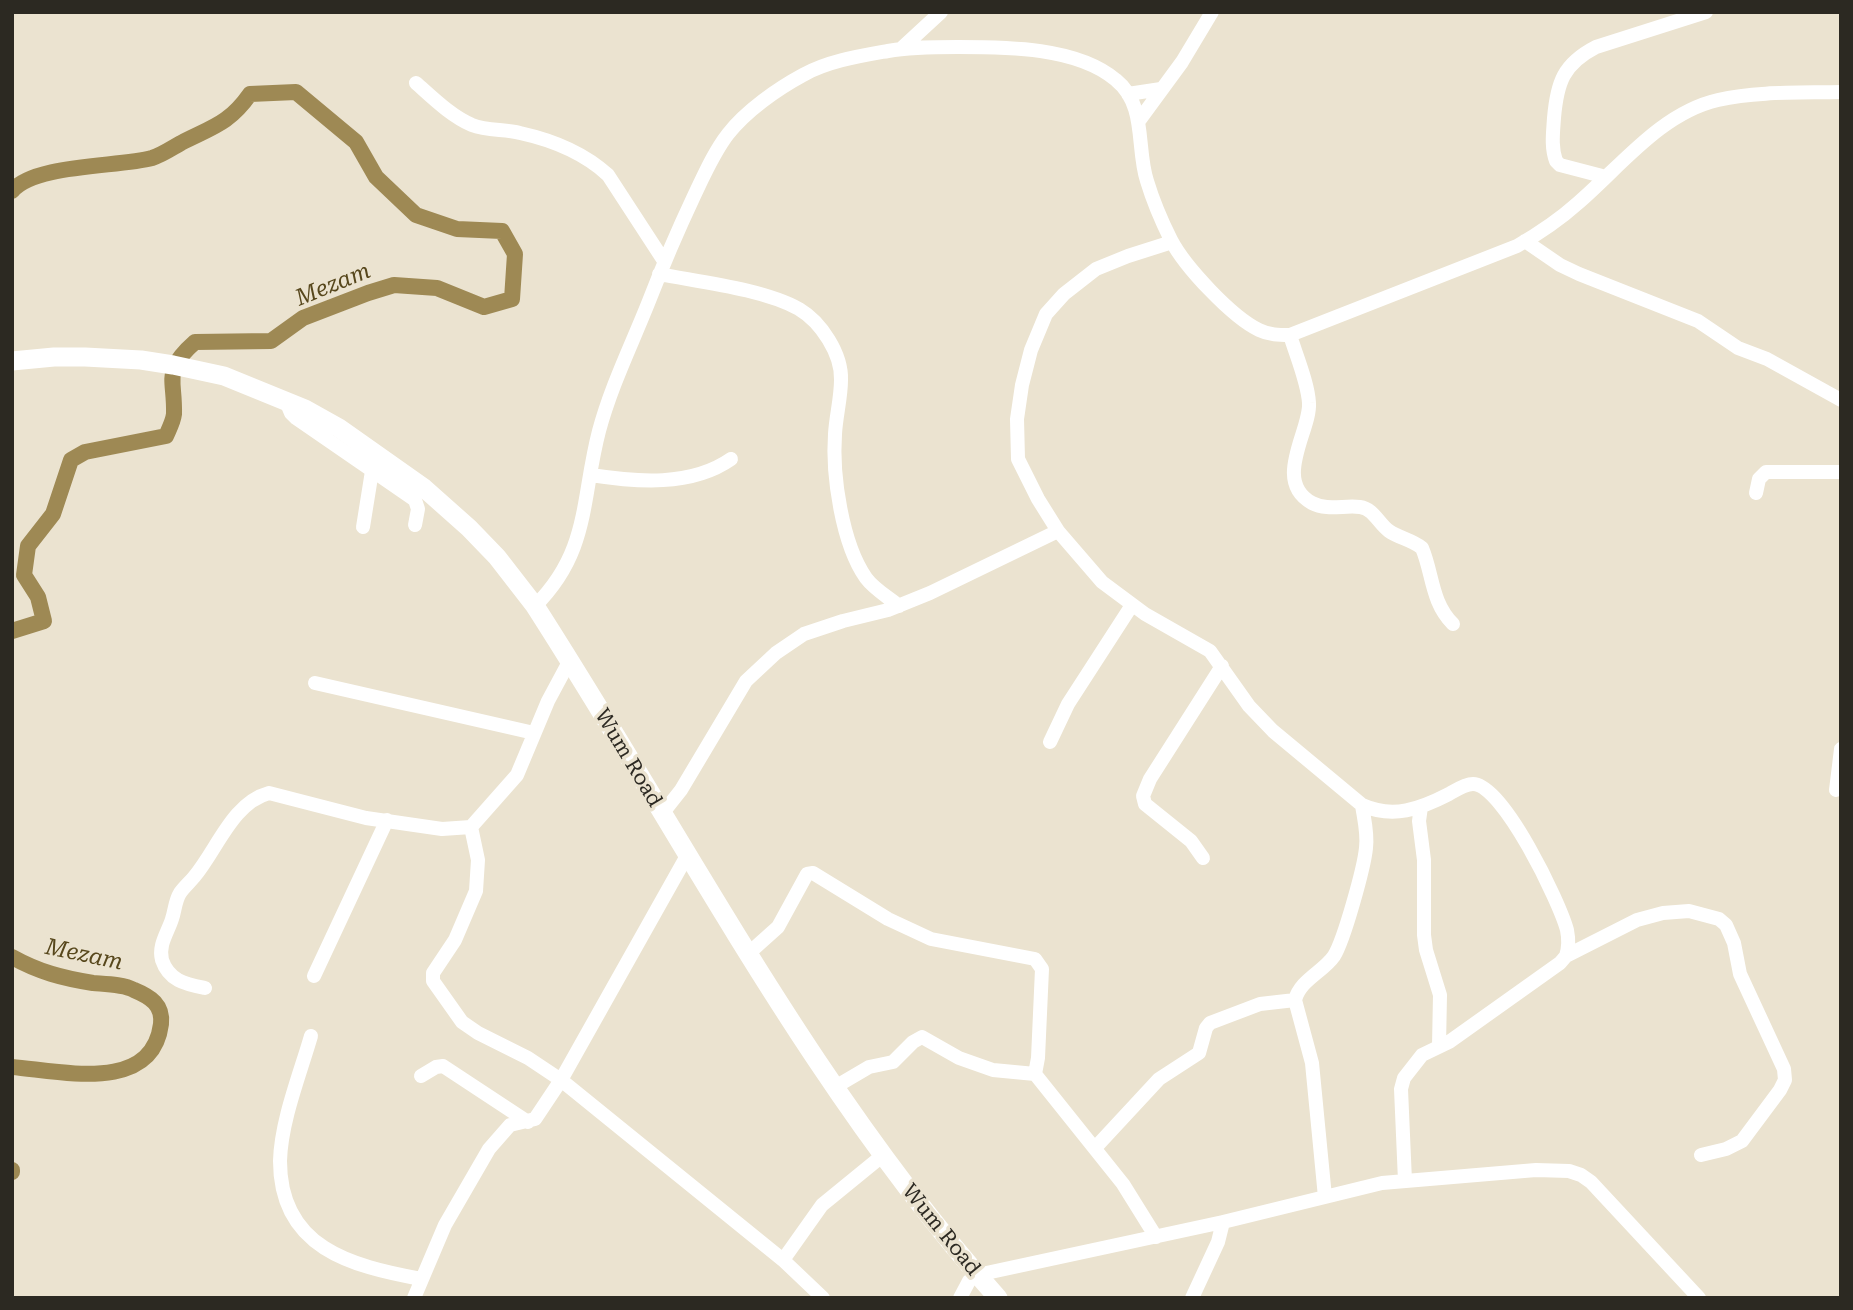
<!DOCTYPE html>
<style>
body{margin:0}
#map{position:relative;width:1853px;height:1310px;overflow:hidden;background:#ebe3d0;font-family:"Roboto Serif",serif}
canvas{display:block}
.frame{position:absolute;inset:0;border:14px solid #2c2922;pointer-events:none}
</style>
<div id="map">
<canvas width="1853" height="1310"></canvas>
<div class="frame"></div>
</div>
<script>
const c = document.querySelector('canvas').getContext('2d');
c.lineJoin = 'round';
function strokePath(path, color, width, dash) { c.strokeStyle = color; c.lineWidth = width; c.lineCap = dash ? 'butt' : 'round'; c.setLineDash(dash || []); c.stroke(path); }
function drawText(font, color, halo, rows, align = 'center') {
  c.font = font + ' "Roboto Serif",serif'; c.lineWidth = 7; c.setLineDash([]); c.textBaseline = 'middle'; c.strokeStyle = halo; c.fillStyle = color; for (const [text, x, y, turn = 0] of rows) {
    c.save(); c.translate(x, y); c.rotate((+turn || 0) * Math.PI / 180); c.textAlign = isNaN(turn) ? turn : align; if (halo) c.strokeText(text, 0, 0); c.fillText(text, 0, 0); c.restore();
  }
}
const river = new Path2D(`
 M 12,191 C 34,164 119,167 152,158 C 162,155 172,148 181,143 C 212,127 229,124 250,94 L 296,92 L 356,142 L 376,177 L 416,215 L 457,229 L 502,231 L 515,254 L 512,299 L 484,307 L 437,288 L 394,285 L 368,293 L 303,318 L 271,341 L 195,342 C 162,371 175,378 174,414 C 173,422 169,429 166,436 L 85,452 L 71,460 L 53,514 L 28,546 L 24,575 L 38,597 L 44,621 L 12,631
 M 12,957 C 39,972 62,978 93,983 C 105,984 123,984 134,990 C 151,997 163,1005 161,1024 C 152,1094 61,1071 12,1067
 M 12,1170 L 12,1172`);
const minor = new Path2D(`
 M 902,48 L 941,12
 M 416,83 C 433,98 451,116 472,125 C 487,131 505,129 520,133 C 552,140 584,153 608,175 L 664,261
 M 1128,94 L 1161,89
 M 1138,122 L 1182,62 L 1212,12
 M 1606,177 L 1560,165 L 1556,161 C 1551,147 1553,133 1554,118 C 1557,83 1563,64 1596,47 L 1706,12
 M 1525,241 L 1560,265 L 1579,274 L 1698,321 L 1738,348 L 1767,359 L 1841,400
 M 1172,242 L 1128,256 L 1096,269 L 1064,294 L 1046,314 L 1031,350 L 1022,385 L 1017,419 L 1018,459 L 1038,499 L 1058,531 L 1102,582 L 1145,614 L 1210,651 L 1249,706 L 1273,731 L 1362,805 C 1393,819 1420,809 1449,794 C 1456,790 1465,784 1473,784 C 1503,784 1560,903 1567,930 C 1569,940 1569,947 1566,956
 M 659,274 C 700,282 763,289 799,309 C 821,322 842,354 841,380 C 841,398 836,416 835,434 C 832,475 842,544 866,578 C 874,589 888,597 899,606
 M 1290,335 C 1296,355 1308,383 1309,403 C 1311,430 1272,481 1312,503 C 1327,511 1344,505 1360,507 C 1374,509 1378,523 1389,531 C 1399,538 1412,540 1422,548 C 1433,574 1431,602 1453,624
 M 286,401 L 291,413 L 296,418 L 415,500 L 418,509 L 415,525
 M 591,475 C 636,482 691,487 731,459
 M 1756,493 L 1759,479 L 1766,472 L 1841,472
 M 363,527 L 372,471
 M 535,606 C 590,551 581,500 599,431 C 611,386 632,344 649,301 C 663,265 678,230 694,196 C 704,175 714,152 728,134 C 746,111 777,89 803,75 C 828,61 860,56 888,51 C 911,47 934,47 958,47 C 1007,47 1077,47 1116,80 C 1147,105 1136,148 1147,181 C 1153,201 1162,222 1171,240 C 1185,267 1232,317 1259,330 C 1269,335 1279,335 1290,335 L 1517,246 C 1538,234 1559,220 1578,203 C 1620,167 1661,113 1718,100 C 1757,91 1801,93 1841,92
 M 315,683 L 534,733
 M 1050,742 L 1068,704 L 1132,605
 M 1836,790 L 1841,749
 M 1421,807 L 1419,821 L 1424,860 L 1424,935 L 1426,950 L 1440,995 L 1439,1046
 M 662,814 L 681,790 L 746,681 L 776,653 L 804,634 L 843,621 L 888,610 L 930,593 L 1058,531
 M 471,827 L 478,860 L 476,891 L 455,940 L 433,973 L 433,981 L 462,1022 L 478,1033 L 528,1058 L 561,1080 L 783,1260 L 823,1298
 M 1203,858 L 1191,841 L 1145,804 L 1143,796 L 1150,779 L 1222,666
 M 749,953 L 778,927 L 807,874 L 813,873 L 888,919 L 931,939 L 1035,959 L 1042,969 L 1038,1058 L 1035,1074
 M 314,976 L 387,820
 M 205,988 C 186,984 169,981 162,960 C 158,945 168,932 172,919 C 175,910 175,901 180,893 C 184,887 190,882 194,877 C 217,850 232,803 269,793 L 366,818 L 442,829 L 471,827 L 517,775 L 548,701 L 570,660
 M 311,1036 C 300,1074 281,1121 280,1161 C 280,1248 351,1266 421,1279
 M 421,1076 L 436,1067 L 443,1066 L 528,1122
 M 835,1087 L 869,1067 L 893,1062 L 913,1042 L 922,1037 L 959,1058 L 993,1070 L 1035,1074 L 1123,1184 L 1156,1237
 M 1095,1148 L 1159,1079 L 1199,1053 L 1206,1028 L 1210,1023 L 1260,1004 L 1295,1000
 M 1405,1181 L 1401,1089 L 1404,1078 L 1422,1055 L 1449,1042 L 1560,963 L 1566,956 L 1637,920 L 1663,913 L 1689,911 L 1719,919 L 1726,925 L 1734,943 L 1740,974 L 1784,1069 L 1785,1080 L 1780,1090 L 1742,1141 L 1726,1149 L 1701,1155
 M 1325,1197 L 1312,1063 L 1295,1000 C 1300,980 1323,972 1334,956 C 1344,940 1364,868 1366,848 C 1368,834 1364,819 1362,805
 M 783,1260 L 822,1205 L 882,1156
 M 414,1298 L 445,1225 L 489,1149 L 510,1125 L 535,1119 L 561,1080 L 688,854
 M 960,1298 L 969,1281 L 977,1275 L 1223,1222 L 1382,1183 L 1536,1170 L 1569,1171 L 1581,1175 L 1591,1182 L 1699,1298
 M 1192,1298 L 1218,1242 L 1223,1222`);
const highway = new Path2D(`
 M 12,361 L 54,357 L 85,357 L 141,360 L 173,365 L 224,376 L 305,409 L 339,428 L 424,488 L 469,528 L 497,557 L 535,606 C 685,839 812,1090 998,1298`);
const streetNames = [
 ["Wum Road",628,758,59],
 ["Wum Road",941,1230,51]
];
const waterNames = [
 ["Mezam",333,285,-22],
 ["Mezam",84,955,12]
];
strokePath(river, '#9e8954', 16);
strokePath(minor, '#fff', 14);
strokePath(highway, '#fff', 19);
drawText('21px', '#2c2922', '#ebe3d0', streetNames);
drawText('italic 23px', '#57471c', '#ebe3d0', waterNames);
</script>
